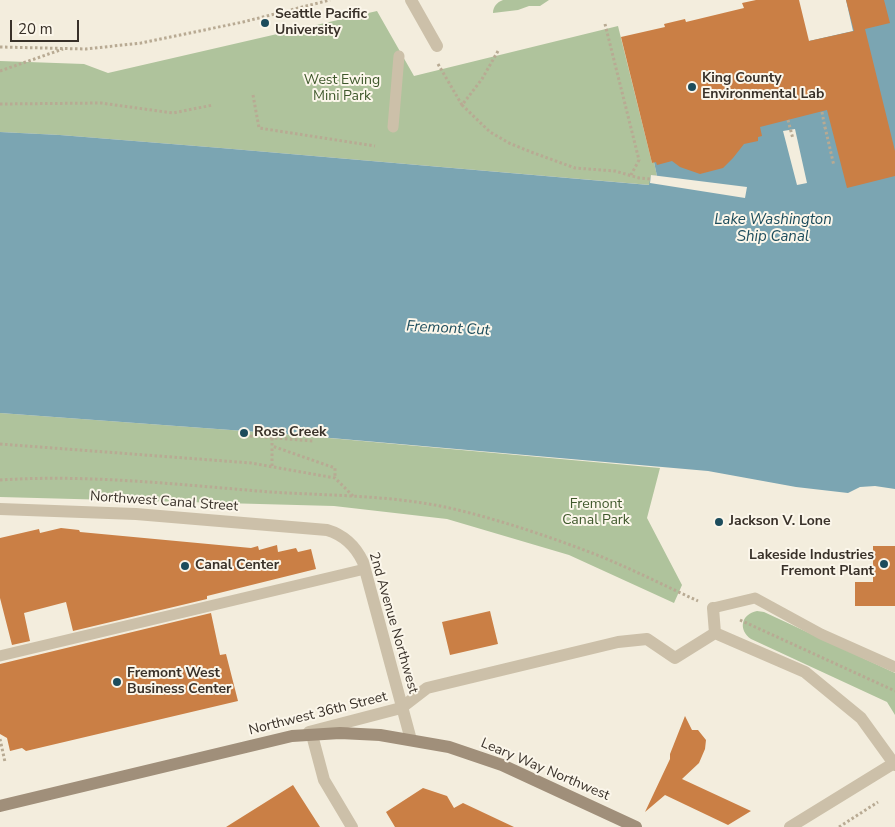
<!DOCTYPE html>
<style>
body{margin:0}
#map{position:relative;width:895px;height:827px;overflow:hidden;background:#f3eddd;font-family:"Nunito Sans",sans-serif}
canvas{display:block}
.scale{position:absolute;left:10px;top:20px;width:69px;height:22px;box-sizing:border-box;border:2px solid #393129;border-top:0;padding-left:6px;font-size:15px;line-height:18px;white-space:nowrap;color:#393129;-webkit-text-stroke:4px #fbf6ea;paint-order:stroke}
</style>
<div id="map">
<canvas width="895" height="827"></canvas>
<div class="scale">20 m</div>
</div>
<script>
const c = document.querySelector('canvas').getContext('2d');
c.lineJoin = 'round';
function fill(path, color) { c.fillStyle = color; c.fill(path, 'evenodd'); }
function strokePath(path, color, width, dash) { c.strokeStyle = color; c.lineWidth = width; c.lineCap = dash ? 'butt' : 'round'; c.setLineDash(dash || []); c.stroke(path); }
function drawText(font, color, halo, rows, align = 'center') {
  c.font = font + ' "Nunito Sans",sans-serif'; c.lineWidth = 4; c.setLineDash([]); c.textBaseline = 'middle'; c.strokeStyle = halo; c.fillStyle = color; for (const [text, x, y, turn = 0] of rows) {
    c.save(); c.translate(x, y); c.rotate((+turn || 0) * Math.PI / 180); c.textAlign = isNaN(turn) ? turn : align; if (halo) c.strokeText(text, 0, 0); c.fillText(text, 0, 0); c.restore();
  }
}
const green = new Path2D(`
 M 503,0 L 549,0 L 540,6 L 529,6 L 518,10 L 493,13 C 493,7 497,2 503,0 Z
 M 377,11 L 414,76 L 618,26 L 652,163 L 654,162 L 657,176 L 651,175 L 650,185 L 221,148 L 60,135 L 0,132 L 0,61 L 84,64 L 108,73 Z
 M 0,413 L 285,434 L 660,468 L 647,518 L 682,585 L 674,603 L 569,555 L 447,519 L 334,506 L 0,497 Z
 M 757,611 L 764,612 L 895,673 L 895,715 L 887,702 L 751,639 C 738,630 741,614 757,611 Z`);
const water = new Path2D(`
 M 846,0 L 895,0 L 895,489 L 875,486 L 860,487 L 848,493 L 796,487 L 708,471 L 285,434 L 0,413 L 0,132 L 60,135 L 221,148 L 649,185 L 651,175 L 657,176 L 654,162 L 809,41 L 853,31 Z`);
const pier = new Path2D(`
 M 795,129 L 807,183 L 797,185 L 783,131 Z
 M 651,175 L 747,187 L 745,198 L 650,183 Z`);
const building = new Path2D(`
 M 756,0 L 799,0 L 809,41 L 854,31 L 846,0 L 884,0 L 890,23 L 865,29 L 895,151 L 895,176 L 847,188 L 827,110 L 760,127 L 762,136 L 758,137 L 758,141 L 744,144 L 733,158 L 723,168 L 700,174 L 680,167 L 672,161 L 657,165 L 656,162 L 652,163 L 621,37 L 665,27 L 664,24 L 685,19 L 686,22 L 744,8 L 742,3 Z
 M 61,528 L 79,530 L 80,532 L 251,548 L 258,546 L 259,550 L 277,545 L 278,552 L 296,548 L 298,552 L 311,549 L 316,569 L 207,596 L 207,599 L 73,631 L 66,602 L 24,613 L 30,641 L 12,645 L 0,598 L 0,538 L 39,529 L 40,533 Z
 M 873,546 L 895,546 L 895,606 L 855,606 L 855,582 L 873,582 Z
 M 490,611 L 498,644 L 450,655 L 442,622 Z
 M 211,613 L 220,655 L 226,654 L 238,701 L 26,751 L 22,748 L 10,751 L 7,738 L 0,734 L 0,664 Z
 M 685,716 L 692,730 L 698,730 L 706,740 L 705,749 L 699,763 L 682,779 L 751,811 L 728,825 L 665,795 L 645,812 L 670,759 L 670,754 Z
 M 293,785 L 320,827 L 226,827 Z
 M 423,788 L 447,796 L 454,808 L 463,803 L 514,827 L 395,827 L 386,812 Z`);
const path = new Path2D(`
 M 605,24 L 639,160 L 631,175
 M 0,47 L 86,49 L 141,43 L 243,22 L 330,0
 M 498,51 L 482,79 L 462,105 L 490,132 L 509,143 L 531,152 L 575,168 L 615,171 L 639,178 L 650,179
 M 438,64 L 462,105
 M 0,71 L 63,49
 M 253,95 L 259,128 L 375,146
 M 0,104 L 101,103 L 173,113 L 213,105
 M 822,112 L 825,128
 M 788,120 L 793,139
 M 825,127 L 834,166
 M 250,436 L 313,441
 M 272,438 L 272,446 L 335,468 L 335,478
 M 0,444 L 251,463 L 335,478 L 353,496
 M 272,466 L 272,446
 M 0,480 C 90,474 181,485 271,492 C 335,496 400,495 462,511 C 506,522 550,537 592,553 C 628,567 663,585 698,601
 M 740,620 L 895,691
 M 0,739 L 5,762
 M 839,827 L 878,802`);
const lane = new Path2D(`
 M 393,127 L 399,56
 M 713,608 L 755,598 L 821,634 L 895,667
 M 0,656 L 365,569`);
const street = new Path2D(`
 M 411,0 L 437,46
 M 0,509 L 136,514 L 327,530 C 344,535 355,545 363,562 L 411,740
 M 713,608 L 715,633 L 805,672 L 861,718 L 895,765
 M 309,732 L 401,708 L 427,688 L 618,642 L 647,639 L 675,658 L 715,633
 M 312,735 L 324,780 L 352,827
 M 790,827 L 894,763`);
const secondary = new Path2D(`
 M 0,806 L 292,736 L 340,733 L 380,735 L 449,747 L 502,765 L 636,827`);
const markers = [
 [265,23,5,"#1c4c5c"],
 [692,87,5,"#1c4c5c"],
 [244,433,5,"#1c4c5c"],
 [719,522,5,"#1c4c5c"],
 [884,564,5,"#1c4c5c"],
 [185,566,5,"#1c4c5c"],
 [117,682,5,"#1c4c5c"]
];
const poiNames = [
 ["Seattle Pacific",275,15],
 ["University",275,31],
 ["King County",702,79],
 ["Environmental Lab",702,95],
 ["Ross Creek",254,433],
 ["Jackson V. Lone",729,522],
 ["Lakeside Industries",874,556,"right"],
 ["Fremont Plant",874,572,"right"],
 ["Canal Center",195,566],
 ["Fremont West",127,674],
 ["Business Center",127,690]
];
const parkNames = [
 ["West Ewing",342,81],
 ["Mini Park",342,97],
 ["Fremont",596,505],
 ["Canal Park",596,521]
];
const streetNames = [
 ["Northwest Canal Street",164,502,4],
 ["2nd Avenue Northwest",393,623,74],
 ["Northwest 36th Street",318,714,-14],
 ["Leary Way Northwest",545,770,23]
];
const waterNames = [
 ["Lake Washington",773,220],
 ["Ship Canal",773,237],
 ["Fremont Cut",448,329,3]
];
fill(green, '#afc39c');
fill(water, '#7ba5b2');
fill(pier, '#f3eddd');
fill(building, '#ca7f45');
strokePath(path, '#b8aa93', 3, [2.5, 2.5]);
strokePath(lane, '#ccc0a9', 11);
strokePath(street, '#ccc0a9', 12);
strokePath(secondary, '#a08f7a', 12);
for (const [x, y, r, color] of markers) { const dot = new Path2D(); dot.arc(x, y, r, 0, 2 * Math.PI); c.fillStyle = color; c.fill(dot); strokePath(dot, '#fbf6ea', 2); }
drawText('bold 14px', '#393129', '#fbf6ea', poiNames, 'left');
drawText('14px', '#3f582c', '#fbf6ea', parkNames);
drawText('14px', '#393129', '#fbf6ea', streetNames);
drawText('italic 15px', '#1c4c5c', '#fbf6ea', waterNames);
</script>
